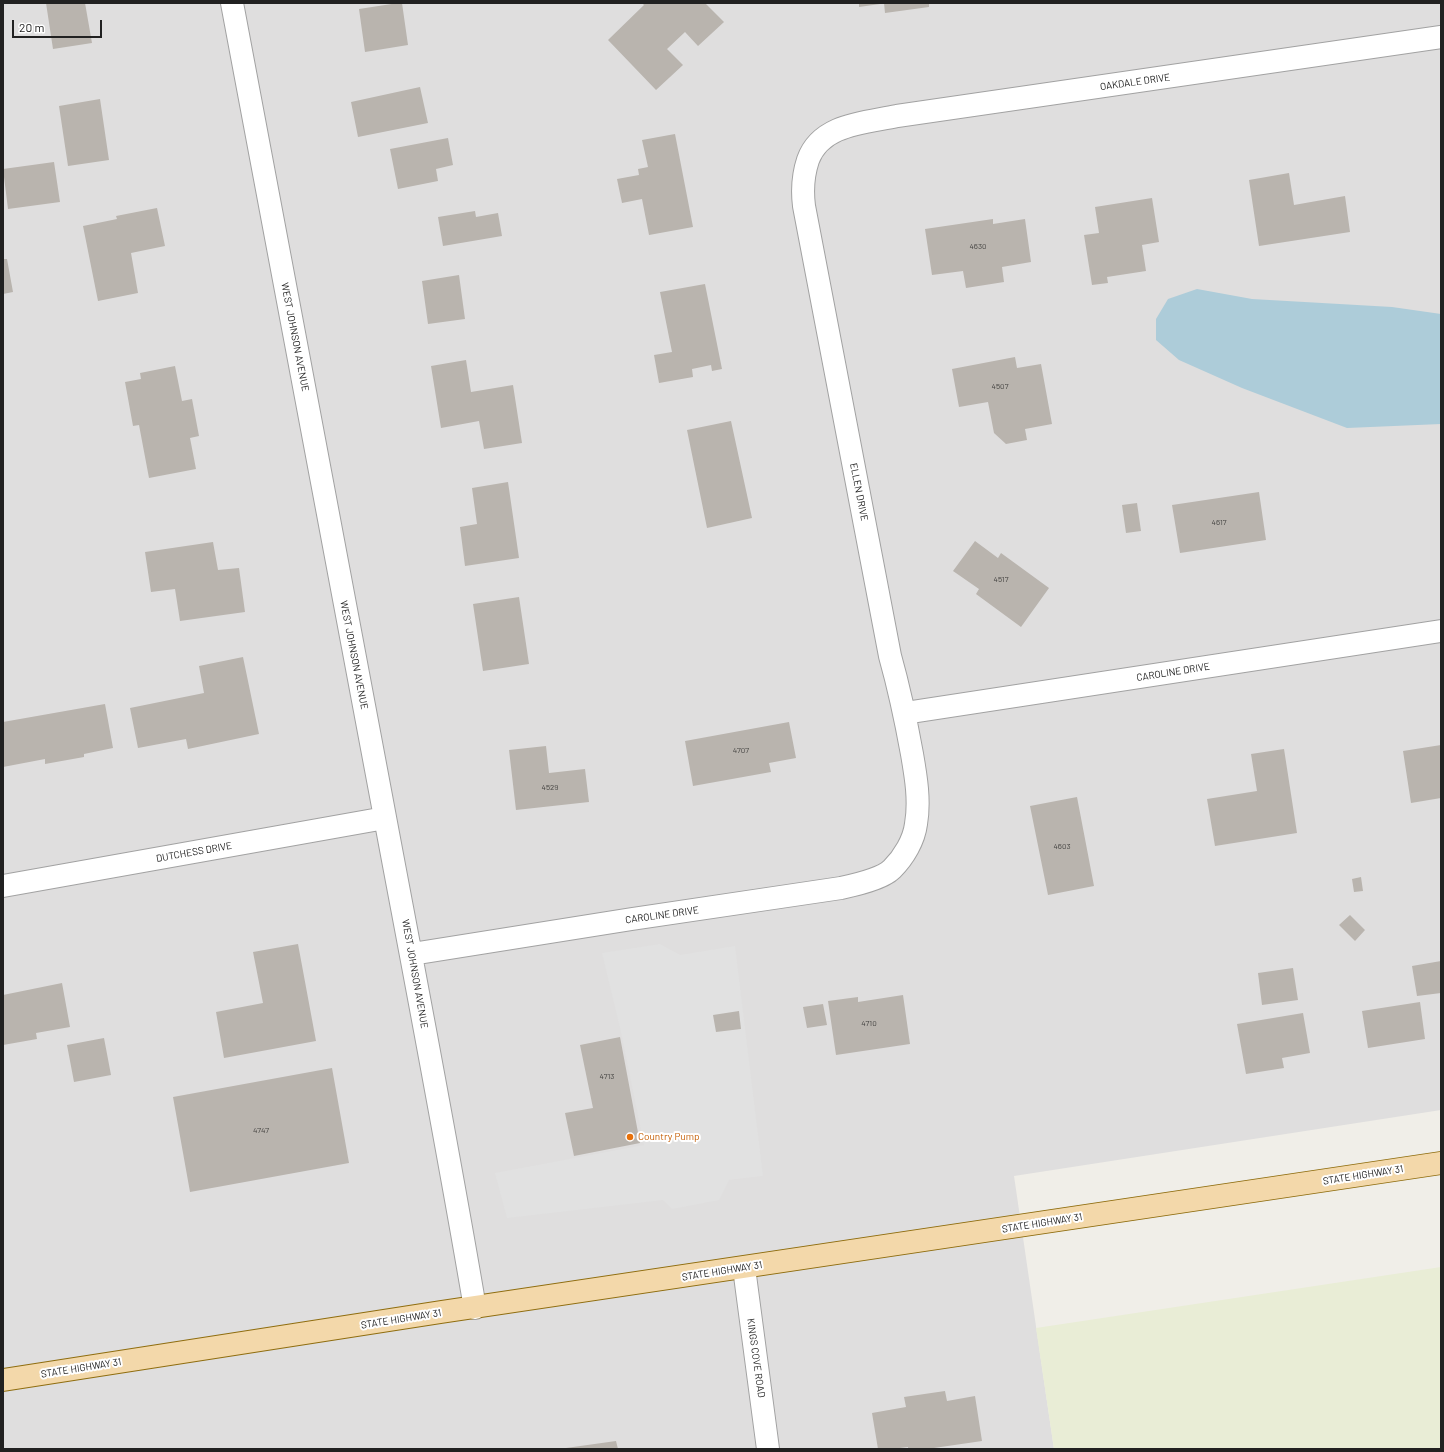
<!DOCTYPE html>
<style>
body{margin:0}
#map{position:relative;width:1444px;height:1452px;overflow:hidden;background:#f0eee8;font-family:Barlow,sans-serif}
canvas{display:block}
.frame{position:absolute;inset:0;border:4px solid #212121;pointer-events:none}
.scale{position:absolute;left:12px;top:20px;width:90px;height:18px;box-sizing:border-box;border:2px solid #212121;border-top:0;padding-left:5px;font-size:12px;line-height:14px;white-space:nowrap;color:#212121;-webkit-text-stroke:3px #fff;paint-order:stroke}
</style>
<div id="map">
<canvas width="1444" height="1452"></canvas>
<div class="frame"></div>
<div class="scale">20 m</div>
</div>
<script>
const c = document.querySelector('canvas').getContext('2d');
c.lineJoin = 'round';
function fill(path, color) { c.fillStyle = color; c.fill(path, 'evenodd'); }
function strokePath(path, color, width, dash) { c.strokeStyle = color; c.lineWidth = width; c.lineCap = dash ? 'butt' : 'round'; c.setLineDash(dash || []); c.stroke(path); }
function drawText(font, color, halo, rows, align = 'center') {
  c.font = font + ' Barlow,sans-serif'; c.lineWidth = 4; c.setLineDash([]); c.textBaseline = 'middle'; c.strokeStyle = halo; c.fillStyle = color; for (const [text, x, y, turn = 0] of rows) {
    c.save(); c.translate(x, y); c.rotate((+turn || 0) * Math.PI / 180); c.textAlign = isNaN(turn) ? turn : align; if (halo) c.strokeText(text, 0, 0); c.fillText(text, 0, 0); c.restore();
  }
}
const residential = new Path2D(`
 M 3,3 L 1441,3 L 1441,1110 L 1014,1176 L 1054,1449 L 3,1449 Z`);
const farmland = new Path2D(`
 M 1441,1267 L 1441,1449 L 1054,1449 L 1036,1328 Z`);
const parking = new Path2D(`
 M 660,944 L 680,955 L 735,946 L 763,1176 L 729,1180 L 719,1200 L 672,1209 L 663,1200 L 507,1218 L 495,1173 L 644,1145 L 621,1032 L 602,953 Z`);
const water = new Path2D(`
 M 1197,289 L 1252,299 L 1392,307 L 1441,314 L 1441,424 L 1347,428 L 1242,388 L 1179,360 L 1156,340 L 1156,319 L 1168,299 Z`);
const building = new Path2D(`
 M 46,3 L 85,3 L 92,43 L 53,49 Z
 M 398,3 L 402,3 L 408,45 L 365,52 L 359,9 Z
 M 642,3 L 705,3 L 724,22 L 698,46 L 685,32 L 667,49 L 683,65 L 656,90 L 608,40 L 644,5 Z
 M 859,3 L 880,3 L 880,4 L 859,7 Z
 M 884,3 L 929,3 L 929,7 L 885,13 Z
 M 420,87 L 428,123 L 358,137 L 351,102 Z
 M 100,99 L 109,160 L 68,166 L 59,106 Z
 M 675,134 L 693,227 L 649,235 L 642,199 L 622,203 L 617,179 L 639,175 L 638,169 L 648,167 L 642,140 Z
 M 448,138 L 453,165 L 436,169 L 438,181 L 398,189 L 390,149 Z
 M 54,162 L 60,202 L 8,209 L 3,169 Z
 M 1289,173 L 1294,205 L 1345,196 L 1350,232 L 1259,246 L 1249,180 Z
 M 1152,198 L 1159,242 L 1142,245 L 1146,271 L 1107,277 L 1108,283 L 1092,285 L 1084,235 L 1099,233 L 1095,207 Z
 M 157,208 L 165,246 L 131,253 L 138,293 L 98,301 L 83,226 L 117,219 L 116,216 Z
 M 475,211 L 476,217 L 498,213 L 502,236 L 443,246 L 438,217 Z
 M 993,219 L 993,224 L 1025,219 L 1031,262 L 1002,267 L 1004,282 L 966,288 L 963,271 L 932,275 L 925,229 Z
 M 3,259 L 7,259 L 13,292 L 3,294 Z
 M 459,275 L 465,319 L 428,324 L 422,281 Z
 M 705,284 L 722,369 L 712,371 L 711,365 L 692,369 L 693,377 L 659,383 L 654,355 L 672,352 L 660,292 Z
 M 1015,357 L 1017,368 L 1041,364 L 1052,424 L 1025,429 L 1027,440 L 1006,444 L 994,433 L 988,402 L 959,407 L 952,369 Z
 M 466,360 L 471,392 L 513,385 L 522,443 L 484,449 L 479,421 L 441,428 L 431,366 Z
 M 175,366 L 182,401 L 192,399 L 199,436 L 190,438 L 196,469 L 149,478 L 139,425 L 133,426 L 125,382 L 141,379 L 140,373 Z
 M 731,421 L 752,518 L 707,528 L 687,430 Z
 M 508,482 L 519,558 L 465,566 L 460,527 L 477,524 L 472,488 Z
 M 1259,492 L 1266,540 L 1180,553 L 1172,505 Z
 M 1137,503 L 1141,531 L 1126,533 L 1122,505 Z
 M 975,541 L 998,558 L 1001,553 L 1049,588 L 1021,627 L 976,594 L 979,589 L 953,571 Z
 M 213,542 L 218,570 L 239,568 L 245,612 L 180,621 L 175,589 L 151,592 L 145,552 Z
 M 519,597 L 529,664 L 483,671 L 473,604 Z
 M 243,657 L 259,734 L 188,749 L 186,739 L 138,748 L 130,708 L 204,693 L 199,666 Z
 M 105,704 L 113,748 L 84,754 L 84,757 L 45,764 L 45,759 L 3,767 L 3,722 Z
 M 789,722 L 796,758 L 769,763 L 771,772 L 693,786 L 685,741 Z
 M 1441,745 L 1441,798 L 1411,803 L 1403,751 Z
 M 546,746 L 549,773 L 585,769 L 589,802 L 516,810 L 509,750 Z
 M 1284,749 L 1297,833 L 1215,846 L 1207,799 L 1257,791 L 1251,754 Z
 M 1077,797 L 1094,886 L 1048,895 L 1030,806 Z
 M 1361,877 L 1363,891 L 1354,892 L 1352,879 Z
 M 1350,915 L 1365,930 L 1355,941 L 1339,925 Z
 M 298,944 L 316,1041 L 224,1058 L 216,1012 L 263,1003 L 253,952 Z
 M 1441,961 L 1441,993 L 1417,996 L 1412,966 Z
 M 1293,968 L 1298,1000 L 1262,1005 L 1258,973 Z
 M 62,983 L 70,1027 L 36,1033 L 37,1039 L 3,1045 L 3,995 Z
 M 903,995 L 910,1044 L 836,1055 L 828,1001 L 858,997 L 858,1002 Z
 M 1420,1002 L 1425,1039 L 1368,1048 L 1362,1011 Z
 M 823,1004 L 827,1025 L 807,1028 L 803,1007 Z
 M 739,1011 L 741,1029 L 716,1032 L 713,1015 Z
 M 1303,1013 L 1310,1053 L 1282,1058 L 1284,1068 L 1246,1074 L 1237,1024 Z
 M 620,1037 L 640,1143 L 574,1156 L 565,1113 L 593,1108 L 580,1045 Z
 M 104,1038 L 111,1075 L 74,1082 L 67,1045 Z
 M 332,1068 L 349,1163 L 190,1192 L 173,1097 Z
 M 945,1391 L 947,1401 L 975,1396 L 982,1441 L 927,1449 L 908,1449 L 908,1447 L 892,1449 L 878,1449 L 872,1413 L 906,1407 L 904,1397 Z
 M 616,1441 L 618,1449 L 566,1449 L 566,1448 Z`);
const minor = new Path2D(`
 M 232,3 C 282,267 331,532 381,796 C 413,967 446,1137 475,1308
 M 905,713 L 1441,631
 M 3,886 L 385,818
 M 412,954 L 632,919 L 841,888 C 855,885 882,879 892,869 C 904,857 914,840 916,824 C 920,801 916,777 912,754 C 906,721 899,688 890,656 L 804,206 C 802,190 803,175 808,160 C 821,124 864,123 897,116 L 1441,37
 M 744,1268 L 768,1449`);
const primary = new Path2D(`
 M 3,1380 L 441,1312 L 1441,1163`);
const markers = [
 [630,1137,4,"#e8710a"]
];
const numberNames = [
 ["4630",978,246],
 ["4507",1000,386],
 ["4617",1219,522],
 ["4517",1001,579],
 ["4707",741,750],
 ["4529",550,787],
 ["4603",1062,846],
 ["4710",869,1023],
 ["4713",607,1076],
 ["4747",261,1130]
];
const streetNames = [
 ["OAKDALE DRIVE",1135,82,-8],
 ["WEST JOHNSON AVENUE",295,337,79],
 ["ELLEN DRIVE",859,492,79],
 ["WEST JOHNSON AVENUE",354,655,79],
 ["CAROLINE DRIVE",1173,672,-9],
 ["DUTCHESS DRIVE",194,852,-10],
 ["CAROLINE DRIVE",662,915,-8],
 ["WEST JOHNSON AVENUE",415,974,80],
 ["STATE HIGHWAY 31",1363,1175,-9],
 ["STATE HIGHWAY 31",1042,1223,-9],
 ["STATE HIGHWAY 31",722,1271,-9],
 ["STATE HIGHWAY 31",401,1319,-9],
 ["KINGS COVE ROAD",756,1358,82],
 ["STATE HIGHWAY 31",81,1368,-9]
];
const foodNames = [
 ["Country Pump",638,1137]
];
fill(residential, '#dfdede');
fill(farmland, '#e9edd6');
fill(parking, '#e1e1e1');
fill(water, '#adccd9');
fill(building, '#b9b4ae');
strokePath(minor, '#a2a2a2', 24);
strokePath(primary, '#8f6d0f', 24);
strokePath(minor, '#fff', 22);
strokePath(primary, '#f3d8aa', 22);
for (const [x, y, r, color] of markers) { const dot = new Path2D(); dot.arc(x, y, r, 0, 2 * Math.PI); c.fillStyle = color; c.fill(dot); strokePath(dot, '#fff', 1.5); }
drawText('8px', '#474644', null, numberNames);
drawText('10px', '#212121', '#fff', streetNames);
drawText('10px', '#c56008', '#fff', foodNames, 'left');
</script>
